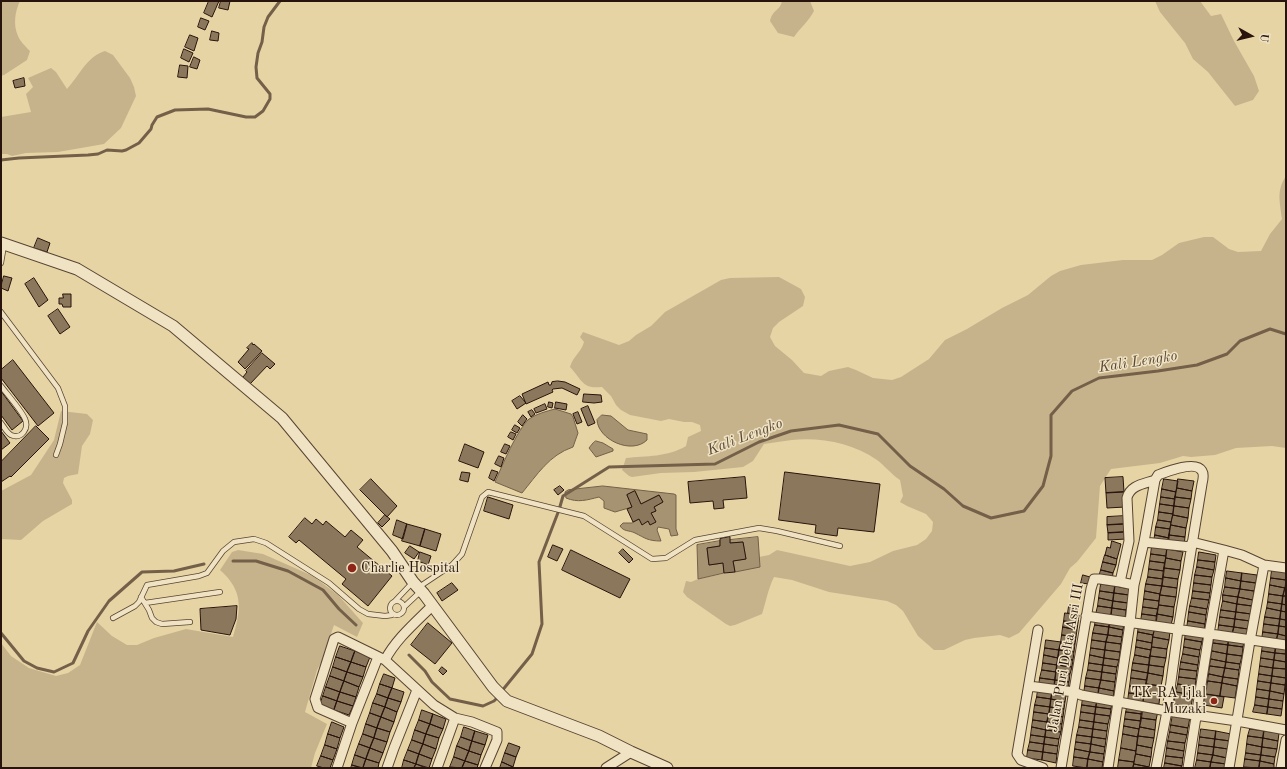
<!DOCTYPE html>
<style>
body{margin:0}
#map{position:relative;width:1287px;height:769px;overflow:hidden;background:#e7d4a5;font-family:"Old Standard TT",serif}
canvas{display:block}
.frame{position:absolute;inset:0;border:2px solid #28140c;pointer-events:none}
.north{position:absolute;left:1231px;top:16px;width:40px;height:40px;-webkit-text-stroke:3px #efe3c4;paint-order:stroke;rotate:98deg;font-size:11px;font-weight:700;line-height:16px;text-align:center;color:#28140c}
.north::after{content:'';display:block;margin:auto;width:14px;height:18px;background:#28140c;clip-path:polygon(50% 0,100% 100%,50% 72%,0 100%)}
</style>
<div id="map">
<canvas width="1287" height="769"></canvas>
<div class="frame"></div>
<div class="north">U</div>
</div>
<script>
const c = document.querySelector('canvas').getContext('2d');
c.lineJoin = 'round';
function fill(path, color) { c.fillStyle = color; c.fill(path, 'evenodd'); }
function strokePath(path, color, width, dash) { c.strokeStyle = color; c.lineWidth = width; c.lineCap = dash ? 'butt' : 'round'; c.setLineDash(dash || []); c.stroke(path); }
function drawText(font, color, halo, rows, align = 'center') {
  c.font = font + ' "Old Standard TT",serif'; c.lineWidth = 3; c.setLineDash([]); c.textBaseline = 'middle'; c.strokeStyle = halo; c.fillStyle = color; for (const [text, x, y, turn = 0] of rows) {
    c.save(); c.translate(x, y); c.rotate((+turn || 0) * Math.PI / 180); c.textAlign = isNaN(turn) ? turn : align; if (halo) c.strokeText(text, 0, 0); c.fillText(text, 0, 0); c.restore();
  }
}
const green = new Path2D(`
 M 1,1 L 20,1 C 15,11 13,25 18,36 C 20,41 26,47 30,51 L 27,60 L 4,75 L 1,76 Z
 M 782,1 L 810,1 L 814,11 C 809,21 800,28 794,37 L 778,33 L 770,21 C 773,9 780,11 782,1 Z
 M 1155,1 L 1200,1 L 1211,16 L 1221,14 L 1234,41 L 1254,76 L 1259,91 L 1253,100 L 1235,106 L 1208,72 L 1193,59 L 1185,43 L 1160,12 Z
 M 105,51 L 113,55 L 130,78 L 134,87 L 136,96 L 121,128 L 104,144 L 58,152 L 26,153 L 12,156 L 7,154 L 1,154 L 1,117 L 31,112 L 26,94 L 33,87 L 28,78 L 51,68 L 56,72 L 67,89 C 80,75 86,57 105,51 Z
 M 1286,176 L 1286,448 L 1272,446 L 1236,448 L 1215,455 L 1191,457 L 1183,456 L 1160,463 L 1111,469 L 1100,486 L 1096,538 L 1077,562 L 1070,568 L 1061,584 L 1019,633 L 1009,638 L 1000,635 L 974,638 L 965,640 L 944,650 L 934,650 L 918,636 L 903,611 L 896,605 L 887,601 L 829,592 L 792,580 L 774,577 C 768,589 766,602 762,614 L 735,625 L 730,626 L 726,624 L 687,597 L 683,592 L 686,581 L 691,582 L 698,579 L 760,566 L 759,557 L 769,555 L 777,550 L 850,566 L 870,562 L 893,551 L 917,545 L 926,539 L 932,531 L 933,522 L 926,514 L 907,506 L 900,502 L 903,496 L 900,480 C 891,474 885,466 877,460 C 853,443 820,437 792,440 C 782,441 773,443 764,444 L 753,461 L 743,467 L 694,472 L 661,473 L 632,477 L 629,476 L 622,470 L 626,458 C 646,456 668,457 686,446 L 688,437 L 701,431 L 700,425 L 692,422 L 684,422 L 669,419 L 661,421 L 630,415 L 621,410 L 616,405 L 611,396 L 602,387 C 582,389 583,381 570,367 C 573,356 581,353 584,342 L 580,337 L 583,332 L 619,345 L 629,341 L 636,335 L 651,326 L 665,312 L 721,280 L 730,278 L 779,277 L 801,289 L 805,297 L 803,306 L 779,322 L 773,328 L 770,337 L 775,346 L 792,360 L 804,373 L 821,376 L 829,371 L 848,367 L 856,370 L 873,378 L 892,380 L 901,377 L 929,359 L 945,340 L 967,329 L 1002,308 L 1028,295 L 1051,276 L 1060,271 L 1081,265 L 1123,260 L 1152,260 L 1162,255 L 1179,243 L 1204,237 L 1213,237 L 1229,249 L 1238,252 L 1261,251 L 1270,234 L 1282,219 C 1280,202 1276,191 1286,176 Z
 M 61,411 L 87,414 L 93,420 L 90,434 L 82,446 L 78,474 L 68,476 L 64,478 L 63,483 L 72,500 L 72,504 L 43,521 L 21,540 L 1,539 L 1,491 L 31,475 L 54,440 Z
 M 238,550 L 263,554 L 313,576 L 338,595 L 363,623 L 357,637 L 334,625 L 322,661 L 317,670 L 305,712 L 327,724 L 315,753 L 311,768 L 1,768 L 1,643 L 11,656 L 29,668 L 56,676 L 68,673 L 80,665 L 97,622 L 112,636 L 127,645 L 137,645 L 154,638 L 186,629 L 233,637 C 241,610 244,591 220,570 L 232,552 Z`);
const water = new Path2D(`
 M 555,409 L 571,414 L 573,417 L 578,433 L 573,447 C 549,455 537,475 522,493 L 495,482 C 502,466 517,430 529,419 C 536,414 547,411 555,409 Z
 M 602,415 L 611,416 L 628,430 L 647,434 L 647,440 C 632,455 598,440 597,420 Z
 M 596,441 L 603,443 L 613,449 L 613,451 L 596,457 L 589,448 L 593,443 Z
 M 603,486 L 674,494 L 676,495 L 676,529 L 678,535 L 671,536 L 669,529 L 658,527 L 657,530 L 661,541 C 648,541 645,538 635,533 C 629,530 624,532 620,526 L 623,523 L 632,523 L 639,519 L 642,524 L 648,521 L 655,522 L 651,513 L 656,511 L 654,507 L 663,502 L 659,495 L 641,504 L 635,491 L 627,495 L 632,507 L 615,512 L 604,508 L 604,501 L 599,497 C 587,500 578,503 566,498 L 565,492 L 568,490 Z
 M 758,537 L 760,567 L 735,572 L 733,561 L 746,559 L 743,542 L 730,543 L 730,540 Z
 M 720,541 L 720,546 L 707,548 L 709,565 L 723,563 L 724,573 L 698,579 L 697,545 Z`);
const stream = new Path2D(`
 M 1,160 L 19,158 L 88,155 L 98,154 L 107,150 L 122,151 L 126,150 L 139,143 L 151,129 L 152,125 L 157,117 L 175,110 L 208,109 L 246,117 L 255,117 L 263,111 L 270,99 L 270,94 L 257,78 L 256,67 L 258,53 L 262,42 L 264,27 L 268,17 L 280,1
 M 233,561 L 256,561 L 288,571 L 323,590 L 339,609 L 356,625
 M 1,633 L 24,661 L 37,668 L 54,672 L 73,663 L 88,631 L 109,601 L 142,572 L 174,571 L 204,564
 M 409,655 L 425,671 L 432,682 L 450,699 L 483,706 L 494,701 L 498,697
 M 501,692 L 532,654 L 542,624 L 539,562 L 559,510 L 563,496 L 609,467 L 715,464 L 759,442 L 791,431 L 839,425 L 878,434 L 910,466 L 944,489 L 963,506 L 991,518 L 1024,511 L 1043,486 L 1051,456 L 1051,415 L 1072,391 L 1099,378 L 1158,371 L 1197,365 L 1227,354 L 1240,341 L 1270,329 L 1286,334`);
const building = new Path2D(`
 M 209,1 L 219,1 L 212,17 L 204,13 Z
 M 221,1 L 230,1 L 228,10 L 219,8 Z
 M 201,18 L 209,21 L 205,30 L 198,27 Z
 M 212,31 L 219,33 L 218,41 L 210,40 Z
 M 190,35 L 198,38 L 194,51 L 185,47 Z
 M 184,49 L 193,53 L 189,62 L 181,58 Z
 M 194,57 L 200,60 L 197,69 L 190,67 Z
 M 180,65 L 188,66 L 187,78 L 178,77 Z
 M 24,78 L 25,86 L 15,88 L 13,81 Z
 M 38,238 L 50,243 L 47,252 L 34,248 Z
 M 4,276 L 12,278 L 8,291 L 1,288 Z
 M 34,278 L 48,300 L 39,307 L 25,284 Z
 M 63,294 L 71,294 L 71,307 L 63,307 L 62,304 L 59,304 L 59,298 L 63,298 Z
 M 58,309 L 70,327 L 60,334 L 48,316 Z
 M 252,343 L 253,345 L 254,344 L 262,351 L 245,369 L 238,362 L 249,349 L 247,348 Z
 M 262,353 L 275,364 L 270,369 L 267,366 L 250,384 L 243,377 L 247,372 L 246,371 Z
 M 13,360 L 54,413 L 38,426 L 1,378 L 1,370 Z
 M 558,381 L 565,382 L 580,389 L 577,395 L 562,388 L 553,389 L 552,390 L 553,392 L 526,404 L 522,394 L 548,382 L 549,385 L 551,385 L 552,382 Z
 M 1,391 L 23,421 L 12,430 L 1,415 Z
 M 584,394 L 601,395 L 602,402 L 594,403 L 583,402 Z
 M 520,396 L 526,403 L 517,409 L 512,401 Z
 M 549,402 L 553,403 L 552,408 L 548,407 Z
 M 556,402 L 567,404 L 566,410 L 555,408 Z
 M 545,404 L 547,409 L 536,413 L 534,409 Z
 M 588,406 L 595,423 L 588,426 L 581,409 Z
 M 532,410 L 535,414 L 531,417 L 528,412 Z
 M 578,412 L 582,422 L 577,424 L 573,414 Z
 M 523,415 L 527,419 L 522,426 L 518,422 Z
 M 515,425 L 520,428 L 517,433 L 512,430 Z
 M 36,426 L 49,439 L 11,477 L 10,476 L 1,482 L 1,462 Z
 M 1,431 L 10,443 L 1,450 Z
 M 511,432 L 516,434 L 513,440 L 508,437 Z
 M 465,444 L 484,452 L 478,468 L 459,461 Z
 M 505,444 L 510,446 L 506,454 L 501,452 Z
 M 499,456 L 504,458 L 501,467 L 495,464 Z
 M 492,470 L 498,472 L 494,481 L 489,478 Z
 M 462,472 L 470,473 L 468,482 L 460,480 Z
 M 785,472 L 880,484 L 874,532 L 838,528 L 837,536 L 815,533 L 816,525 L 779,520 Z
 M 745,477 L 747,498 L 723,500 L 724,508 L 714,509 L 713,501 L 690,503 L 688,482 Z
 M 1123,477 L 1124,492 L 1106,493 L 1105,478 Z
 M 371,479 L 397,506 L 387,517 L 360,490 Z
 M 1164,479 L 1178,481 L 1176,492 L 1162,489 Z
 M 1178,479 L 1194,481 L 1192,491 L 1177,488 Z
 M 560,486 L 564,490 L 558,495 L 554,490 Z
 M 1177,488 L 1192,491 L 1191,499 L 1175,497 Z
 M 1162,489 L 1176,492 L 1175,499 L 1161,497 Z
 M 635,491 L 641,504 L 659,495 L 663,502 L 654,507 L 656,511 L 651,513 L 656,522 L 650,525 L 648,521 L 642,525 L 639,519 L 633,522 L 627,509 L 632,507 L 627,495 Z
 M 1124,492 L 1125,507 L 1107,508 L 1106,493 Z
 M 488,497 L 513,505 L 509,519 L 484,511 Z
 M 1161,497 L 1175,499 L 1174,506 L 1160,504 Z
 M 1175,497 L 1191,499 L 1189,508 L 1174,506 Z
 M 1160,504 L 1174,506 L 1173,514 L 1159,512 Z
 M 1174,506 L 1189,508 L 1188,518 L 1173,515 Z
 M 1159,512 L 1173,514 L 1171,522 L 1158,520 Z
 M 385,515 L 390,519 L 382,527 L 378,523 Z
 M 1173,515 L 1188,518 L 1186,528 L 1171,525 Z
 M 1125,516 L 1126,524 L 1107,525 L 1107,517 Z
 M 305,518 L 312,524 L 316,519 L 323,525 L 326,521 L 345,537 L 351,530 L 363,540 L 357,547 L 392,576 L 368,606 L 342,584 L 346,579 L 299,540 L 296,543 L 289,537 Z
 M 397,520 L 407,524 L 403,539 L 393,535 Z
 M 1158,520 L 1171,522 L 1170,529 L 1156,527 Z
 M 407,524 L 425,529 L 420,546 L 402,541 Z
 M 1126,524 L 1126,532 L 1108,533 L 1107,525 Z
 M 1171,525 L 1186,528 L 1185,537 L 1169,535 Z
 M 1156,527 L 1170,529 L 1169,538 L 1155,535 Z
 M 425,529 L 441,534 L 436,551 L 420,546 Z
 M 1126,532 L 1126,539 L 1108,540 L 1108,533 Z
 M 1155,535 L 1169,538 L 1168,544 L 1154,542 Z
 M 1169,535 L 1185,537 L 1184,546 L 1168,543 Z
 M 730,537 L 730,543 L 743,542 L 746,559 L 733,561 L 735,572 L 724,573 L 723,563 L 709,565 L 707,548 L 720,546 L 720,539 Z
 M 1112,541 L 1121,544 L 1117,559 L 1105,555 L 1107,547 L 1110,548 Z
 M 553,545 L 563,549 L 557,561 L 548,557 Z
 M 410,546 L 419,552 L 414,559 L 405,553 Z
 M 1152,546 L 1167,548 L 1166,556 L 1151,554 Z
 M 623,549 L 633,559 L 629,563 L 619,553 Z
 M 1167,549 L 1183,552 L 1181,561 L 1166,558 Z
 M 571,550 L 630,579 L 620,598 L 562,570 Z
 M 420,552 L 431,556 L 428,565 L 418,561 Z
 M 1199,552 L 1216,555 L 1215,562 L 1198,560 Z
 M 1151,554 L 1166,556 L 1165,563 L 1150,561 Z
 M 1105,555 L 1117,559 L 1116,565 L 1103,562 Z
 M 1166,558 L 1181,561 L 1180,570 L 1164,568 Z
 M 1198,560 L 1215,562 L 1214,570 L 1197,567 Z
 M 1150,561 L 1165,563 L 1164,571 L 1149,569 Z
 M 1103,562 L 1116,565 L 1113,573 L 1101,570 Z
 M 1197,567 L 1214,570 L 1212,577 L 1195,575 Z
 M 1164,568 L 1180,570 L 1178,579 L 1163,577 Z
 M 1149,569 L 1164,571 L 1163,579 L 1148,577 Z
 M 1101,570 L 1113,573 L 1112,580 L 1099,577 Z
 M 1272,570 L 1286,572 L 1286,580 L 1271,578 Z
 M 1227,571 L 1242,573 L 1241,581 L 1226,578 Z
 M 1242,573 L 1257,575 L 1256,583 L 1241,581 Z
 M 1083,575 L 1090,577 L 1089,584 L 1081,583 Z
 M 1195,575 L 1212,577 L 1211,585 L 1194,583 Z
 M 1148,577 L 1163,579 L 1162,586 L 1146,584 Z
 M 1163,577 L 1178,579 L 1177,588 L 1162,586 Z
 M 1226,578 L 1241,581 L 1240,589 L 1225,587 Z
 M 1271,578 L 1286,580 L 1285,588 L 1270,585 Z
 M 1241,581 L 1256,583 L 1254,591 L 1240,589 Z
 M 452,583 L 458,590 L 442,601 L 437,593 Z
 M 1194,583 L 1211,585 L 1210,593 L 1193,591 Z
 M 1101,584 L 1115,586 L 1114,593 L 1100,591 Z
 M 1146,584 L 1162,586 L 1160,594 L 1145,591 Z
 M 1270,585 L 1285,588 L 1283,596 L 1269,594 Z
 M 1115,586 L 1130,589 L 1129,595 L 1114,593 Z
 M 1162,586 L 1177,588 L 1176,597 L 1160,595 Z
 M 1225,587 L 1240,589 L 1238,597 L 1223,595 Z
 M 1285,588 L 1286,588 L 1286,596 L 1283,596 Z
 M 1240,589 L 1254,591 L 1253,600 L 1238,597 Z
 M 1100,591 L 1114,593 L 1113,601 L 1099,598 Z
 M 1145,591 L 1160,594 L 1159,601 L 1144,599 Z
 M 1193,591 L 1210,593 L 1209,600 L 1192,598 Z
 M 1114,593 L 1129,595 L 1128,603 L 1113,601 Z
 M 1269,594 L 1283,596 L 1282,604 L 1268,602 Z
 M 1160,595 L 1176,597 L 1174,607 L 1159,605 Z
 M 1223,595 L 1238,597 L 1237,604 L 1223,601 Z
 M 1283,596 L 1286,596 L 1286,605 L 1282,604 Z
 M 1238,597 L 1253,600 L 1252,606 L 1237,604 Z
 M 1099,598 L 1113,601 L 1112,608 L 1098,606 Z
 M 1192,598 L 1209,600 L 1207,609 L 1190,606 Z
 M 1144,599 L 1159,601 L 1158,609 L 1143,607 Z
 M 1113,601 L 1128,603 L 1126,610 L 1112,608 Z
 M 1223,601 L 1237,604 L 1236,612 L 1221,610 Z
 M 1268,602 L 1282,604 L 1281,611 L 1267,608 Z
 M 1237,604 L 1252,606 L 1251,614 L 1236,612 Z
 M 1282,604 L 1286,605 L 1286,612 L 1281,611 Z
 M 1159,605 L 1174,607 L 1173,617 L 1157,614 Z
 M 237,606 L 236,619 L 230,635 L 201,630 L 200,609 Z
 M 1069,606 L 1078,607 L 1077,615 L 1068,613 Z
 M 1098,606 L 1112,608 L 1111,616 L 1096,614 Z
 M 1190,606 L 1207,609 L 1206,615 L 1189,612 Z
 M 1143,607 L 1158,609 L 1157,616 L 1142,614 Z
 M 1112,608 L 1126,610 L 1125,618 L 1111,616 Z
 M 1267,608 L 1281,611 L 1280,619 L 1265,617 Z
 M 1221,610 L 1236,612 L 1235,619 L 1220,617 Z
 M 1281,611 L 1286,612 L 1286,620 L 1280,619 Z
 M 1189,612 L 1206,615 L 1205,624 L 1188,621 Z
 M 1236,612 L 1251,614 L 1250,621 L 1235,619 Z
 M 1065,613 L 1079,615 L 1078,623 L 1064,621 Z
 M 1142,614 L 1157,616 L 1156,625 L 1141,622 Z
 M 1157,614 L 1173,617 L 1171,625 L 1156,623 Z
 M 1220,617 L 1235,619 L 1234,627 L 1219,625 Z
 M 1265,617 L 1280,619 L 1279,626 L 1264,624 Z
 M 1096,618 L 1110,621 L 1109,627 L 1095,625 Z
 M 1235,619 L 1250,621 L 1248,629 L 1234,627 Z
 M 1280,619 L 1286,620 L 1286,627 L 1279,626 Z
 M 1064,621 L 1078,623 L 1077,630 L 1063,627 Z
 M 1110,621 L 1124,623 L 1123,630 L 1109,627 Z
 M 1188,621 L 1205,624 L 1204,631 L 1187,628 Z
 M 428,623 L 452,643 L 435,664 L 411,645 Z
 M 1264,624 L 1279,626 L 1278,634 L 1263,632 Z
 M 1095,625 L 1109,627 L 1108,635 L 1093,633 Z
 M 1139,625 L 1155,628 L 1153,635 L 1138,632 Z
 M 1219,625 L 1234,627 L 1232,635 L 1218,633 Z
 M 1279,626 L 1286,627 L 1286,636 L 1278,634 Z
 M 1063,627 L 1077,630 L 1076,637 L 1062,635 Z
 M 1109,627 L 1123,630 L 1122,637 L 1108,635 Z
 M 1234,627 L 1248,629 L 1247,637 L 1232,635 Z
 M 1155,628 L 1170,631 L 1169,640 L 1153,637 Z
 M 1138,632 L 1153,635 L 1152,643 L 1137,640 Z
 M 1186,632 L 1203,635 L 1202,642 L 1185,639 Z
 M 1263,632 L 1278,634 L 1276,642 L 1262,640 Z
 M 1093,633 L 1108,635 L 1106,642 L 1092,640 Z
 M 1278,634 L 1286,636 L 1286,644 L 1276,642 Z
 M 1062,635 L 1076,637 L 1075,644 L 1061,642 Z
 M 1108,635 L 1122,637 L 1121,644 L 1106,642 Z
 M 1215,636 L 1229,638 L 1228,645 L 1213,643 Z
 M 1153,637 L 1169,640 L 1167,649 L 1152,647 Z
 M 1229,638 L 1244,640 L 1243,647 L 1228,645 Z
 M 1185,639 L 1202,642 L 1200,650 L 1184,647 Z
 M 1046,640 L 1061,642 L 1059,650 L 1045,648 Z
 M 1092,640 L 1106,642 L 1105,650 L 1091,648 Z
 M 1137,640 L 1152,643 L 1151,650 L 1136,647 Z
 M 1061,642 L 1075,644 L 1074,652 L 1059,650 Z
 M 1106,642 L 1121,644 L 1120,652 L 1105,650 Z
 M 1213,643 L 1228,645 L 1227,654 L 1212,651 Z
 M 1263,644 L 1276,645 L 1275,653 L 1262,651 Z
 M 1228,645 L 1243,647 L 1242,656 L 1227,654 Z
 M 1276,645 L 1286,647 L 1286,654 L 1275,653 Z
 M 340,646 L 355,651 L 351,662 L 336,657 Z
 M 1136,647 L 1151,650 L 1150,658 L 1135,655 Z
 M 1152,647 L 1167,649 L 1166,658 L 1150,656 Z
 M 1184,647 L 1200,650 L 1199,657 L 1183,654 Z
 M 1045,648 L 1059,650 L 1058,658 L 1044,655 Z
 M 1091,648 L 1105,650 L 1104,658 L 1090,655 Z
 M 1059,650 L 1074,652 L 1073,660 L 1058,658 Z
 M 1105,650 L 1120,652 L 1119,660 L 1104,658 Z
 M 355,651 L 370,657 L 366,667 L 351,662 Z
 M 1212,651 L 1227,654 L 1226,662 L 1211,659 Z
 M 1262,651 L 1275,653 L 1274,660 L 1261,658 Z
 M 1275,653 L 1286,654 L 1286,662 L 1274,660 Z
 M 1183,654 L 1199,657 L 1198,665 L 1181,662 Z
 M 1227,654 L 1242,656 L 1240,664 L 1226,662 Z
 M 1044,655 L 1058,658 L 1057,665 L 1043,663 Z
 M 1090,655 L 1104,658 L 1103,665 L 1089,663 Z
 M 1135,655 L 1150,658 L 1149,665 L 1133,663 Z
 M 1150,656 L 1166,658 L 1164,667 L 1149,665 Z
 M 336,657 L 351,662 L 347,672 L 333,667 Z
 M 1058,658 L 1073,660 L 1072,667 L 1057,665 Z
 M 1104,658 L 1119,660 L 1117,667 L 1103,665 Z
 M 1261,658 L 1274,660 L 1273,668 L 1260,666 Z
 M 1211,659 L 1226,662 L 1225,668 L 1210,666 Z
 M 1274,660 L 1286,662 L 1286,669 L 1273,668 Z
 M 351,662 L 366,667 L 363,677 L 347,672 Z
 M 1181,662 L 1198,665 L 1197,671 L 1180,669 Z
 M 1226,662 L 1240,664 L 1239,670 L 1225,668 Z
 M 1043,663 L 1057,665 L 1056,672 L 1042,670 Z
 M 1089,663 L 1103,665 L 1102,672 L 1088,670 Z
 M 1133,663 L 1149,665 L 1148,673 L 1132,670 Z
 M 1057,665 L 1072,667 L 1070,674 L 1056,672 Z
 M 1103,665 L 1117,667 L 1116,674 L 1102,672 Z
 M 1149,665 L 1164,667 L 1163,676 L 1148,673 Z
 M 1210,666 L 1225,668 L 1223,677 L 1209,674 Z
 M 1260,666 L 1273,668 L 1272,676 L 1259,674 Z
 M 333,667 L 347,672 L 344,681 L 330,676 Z
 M 442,667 L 447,671 L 443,675 L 439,671 Z
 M 1225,668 L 1239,670 L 1238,679 L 1223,677 Z
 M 1273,668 L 1286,669 L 1286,678 L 1272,676 Z
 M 1180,669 L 1197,671 L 1196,679 L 1179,677 Z
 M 1042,670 L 1056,672 L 1055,680 L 1040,678 Z
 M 1088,670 L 1102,672 L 1101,680 L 1086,678 Z
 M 1132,670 L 1148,673 L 1147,680 L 1131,678 Z
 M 347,672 L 363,677 L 359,687 L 344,681 Z
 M 1056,672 L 1070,674 L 1069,682 L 1055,680 Z
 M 1102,672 L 1116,674 L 1115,682 L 1101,680 Z
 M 1148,673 L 1163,676 L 1161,686 L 1146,684 Z
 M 384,674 L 395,678 L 392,688 L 380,684 Z
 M 1209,674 L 1223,677 L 1222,683 L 1208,681 Z
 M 1259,674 L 1272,676 L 1271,683 L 1258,681 Z
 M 330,676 L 344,681 L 340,692 L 326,687 Z
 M 1272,676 L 1286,678 L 1285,685 L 1271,683 Z
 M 1179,677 L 1196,679 L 1195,687 L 1178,684 Z
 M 1223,677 L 1238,679 L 1237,686 L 1222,683 Z
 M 1040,678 L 1055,680 L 1054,688 L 1039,686 Z
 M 1086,678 L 1101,680 L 1099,688 L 1085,686 Z
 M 1131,678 L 1147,680 L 1145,688 L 1130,686 Z
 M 1055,680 L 1069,682 L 1068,691 L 1054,688 Z
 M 1101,680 L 1115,682 L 1114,691 L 1099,688 Z
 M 344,681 L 359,687 L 356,697 L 340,692 Z
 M 1208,681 L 1222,683 L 1220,696 L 1206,694 Z
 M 1258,681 L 1271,683 L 1270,691 L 1257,689 Z
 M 1222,683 L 1237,686 L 1235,698 L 1220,696 Z
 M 1271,683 L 1285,685 L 1284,694 L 1270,691 Z
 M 380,684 L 392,688 L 388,698 L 377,694 Z
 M 1146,684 L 1161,686 L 1160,695 L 1145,693 Z
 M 1178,684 L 1195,687 L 1193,695 L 1176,692 Z
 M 1085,686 L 1099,688 L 1098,696 L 1084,694 Z
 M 1130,686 L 1145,688 L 1144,695 L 1129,693 Z
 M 326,687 L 340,692 L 337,701 L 323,696 Z
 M 392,688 L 404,692 L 401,702 L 388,698 Z
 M 1099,688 L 1114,691 L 1113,699 L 1098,696 Z
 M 1257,689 L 1270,691 L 1269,699 L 1256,697 Z
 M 1038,690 L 1052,693 L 1051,699 L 1037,697 Z
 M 1270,691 L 1284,694 L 1283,701 L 1269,699 Z
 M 340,692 L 356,697 L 353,706 L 337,701 Z
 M 1176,692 L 1193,695 L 1191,707 L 1174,704 Z
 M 1052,693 L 1066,695 L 1065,702 L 1051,699 Z
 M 1129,693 L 1144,695 L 1143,703 L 1128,701 Z
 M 1145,693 L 1160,695 L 1159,704 L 1143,702 Z
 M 377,694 L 388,698 L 385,707 L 373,703 Z
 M 1205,694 L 1224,697 L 1222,708 L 1204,705 Z
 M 323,696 L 337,701 L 334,710 L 320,705 Z
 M 1037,697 L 1051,699 L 1050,707 L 1035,705 Z
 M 1256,697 L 1269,699 L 1268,707 L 1255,705 Z
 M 388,698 L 401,702 L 397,712 L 385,707 Z
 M 1083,698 L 1097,700 L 1096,707 L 1082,705 Z
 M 1051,699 L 1065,702 L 1064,709 L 1050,707 Z
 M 1269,699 L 1283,701 L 1282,709 L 1268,707 Z
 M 1097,700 L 1112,702 L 1111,709 L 1096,707 Z
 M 337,701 L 353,706 L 349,715 L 334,710 Z
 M 373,703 L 385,707 L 381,717 L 370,713 Z
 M 1128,704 L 1143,706 L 1142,714 L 1126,712 Z
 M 1035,705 L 1050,707 L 1049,714 L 1034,712 Z
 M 1082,705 L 1096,707 L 1095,714 L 1081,712 Z
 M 1255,705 L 1268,707 L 1267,714 L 1253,712 Z
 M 385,707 L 397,712 L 394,722 L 381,717 Z
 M 1050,707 L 1064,709 L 1063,717 L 1049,714 Z
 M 1096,707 L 1111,709 L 1110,716 L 1095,714 Z
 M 1268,707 L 1282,709 L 1281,716 L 1267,714 Z
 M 1142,709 L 1158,711 L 1156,720 L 1141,718 Z
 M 422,710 L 433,714 L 430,724 L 419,720 Z
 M 1034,712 L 1049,714 L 1047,722 L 1033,720 Z
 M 1081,712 L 1095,714 L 1094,722 L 1080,720 Z
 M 1126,712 L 1142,714 L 1141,721 L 1125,719 Z
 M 370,713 L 381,717 L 377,728 L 366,724 Z
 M 433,714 L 446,719 L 443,729 L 430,724 Z
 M 1049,714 L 1063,717 L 1062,724 L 1047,722 Z
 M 1095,714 L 1110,716 L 1108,724 L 1094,722 Z
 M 1173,714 L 1190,717 L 1188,728 L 1171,725 Z
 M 381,717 L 394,722 L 390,732 L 377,728 Z
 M 1141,718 L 1156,720 L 1155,730 L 1140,727 Z
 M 1125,719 L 1141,721 L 1139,729 L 1124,726 Z
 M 419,720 L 430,724 L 426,734 L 415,730 Z
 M 1033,720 L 1047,722 L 1046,730 L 1032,727 Z
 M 1080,720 L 1094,722 L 1093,729 L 1079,727 Z
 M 332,722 L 344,727 L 340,738 L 328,734 Z
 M 1047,722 L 1062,724 L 1061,732 L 1046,730 Z
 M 1094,722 L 1108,724 L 1107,731 L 1093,729 Z
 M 366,724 L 377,728 L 374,738 L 363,734 Z
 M 430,724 L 443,729 L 439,738 L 426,734 Z
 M 1171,725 L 1188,728 L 1187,735 L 1170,732 Z
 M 1124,726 L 1139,729 L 1138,737 L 1123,734 Z
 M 464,727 L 475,731 L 472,741 L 461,737 Z
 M 1032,727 L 1046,730 L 1045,737 L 1031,735 Z
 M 1079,727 L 1093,729 L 1092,737 L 1077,735 Z
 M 1140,727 L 1155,730 L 1154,738 L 1138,736 Z
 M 377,728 L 390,732 L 387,742 L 374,738 Z
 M 1093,729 L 1107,731 L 1106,739 L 1092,737 Z
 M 1201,729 L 1216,731 L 1215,739 L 1200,737 Z
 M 1250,729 L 1264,731 L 1263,738 L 1248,736 Z
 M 415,730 L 426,734 L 423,744 L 412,740 Z
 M 1046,730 L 1061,732 L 1059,739 L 1045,737 Z
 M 475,731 L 488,735 L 485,745 L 472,741 Z
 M 1216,731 L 1231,734 L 1230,741 L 1215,739 Z
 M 1264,731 L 1279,733 L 1278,741 L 1263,738 Z
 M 1170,732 L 1187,735 L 1185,743 L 1168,741 Z
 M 328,734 L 340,738 L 337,749 L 325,745 Z
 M 363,734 L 374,738 L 370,748 L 359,744 Z
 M 426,734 L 439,738 L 436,749 L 423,744 Z
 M 1123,734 L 1138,737 L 1136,751 L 1121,748 Z
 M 1031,735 L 1045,737 L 1044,744 L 1030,742 Z
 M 1077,735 L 1092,737 L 1091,744 L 1076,742 Z
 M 1138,736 L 1154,738 L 1152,748 L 1137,745 Z
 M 1248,736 L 1263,738 L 1262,747 L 1247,744 Z
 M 461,737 L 472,741 L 469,751 L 457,746 Z
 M 1045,737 L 1059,739 L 1058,746 L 1044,744 Z
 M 1092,737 L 1106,739 L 1105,747 L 1091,744 Z
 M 1200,737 L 1215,739 L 1214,747 L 1199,745 Z
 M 374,738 L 387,742 L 383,753 L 370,748 Z
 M 1263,738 L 1278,741 L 1277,749 L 1262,747 Z
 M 1215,739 L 1230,741 L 1228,749 L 1214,747 Z
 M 412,740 L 423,744 L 419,754 L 408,750 Z
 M 472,741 L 485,745 L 481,755 L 469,751 Z
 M 1168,741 L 1185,743 L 1184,751 L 1167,748 Z
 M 1030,742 L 1044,744 L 1043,752 L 1028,750 Z
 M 1076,742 L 1091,744 L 1090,752 L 1075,749 Z
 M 509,743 L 520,747 L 516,757 L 505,753 Z
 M 359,744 L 370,748 L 366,759 L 355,755 Z
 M 423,744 L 436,749 L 432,759 L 419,754 Z
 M 1044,744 L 1058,746 L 1057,754 L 1043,752 Z
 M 1091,744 L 1105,747 L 1104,754 L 1090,752 Z
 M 1247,744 L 1262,747 L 1261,755 L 1246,753 Z
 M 325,745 L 337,749 L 333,760 L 321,756 Z
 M 1137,745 L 1152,748 L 1151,757 L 1136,754 Z
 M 1199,745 L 1214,747 L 1213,755 L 1198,753 Z
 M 457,746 L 469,751 L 465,761 L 454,757 Z
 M 1214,747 L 1228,749 L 1227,758 L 1213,755 Z
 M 1262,747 L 1277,749 L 1275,757 L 1261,755 Z
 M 370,748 L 383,753 L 379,763 L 366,759 Z
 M 1121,748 L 1136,751 L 1134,762 L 1119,760 Z
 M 1167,748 L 1184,751 L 1183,758 L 1166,756 Z
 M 1075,749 L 1090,752 L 1088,759 L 1074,757 Z
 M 408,750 L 419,754 L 416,764 L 404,760 Z
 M 1028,750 L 1043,752 L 1042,760 L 1027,758 Z
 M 469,751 L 481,755 L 478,765 L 465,761 Z
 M 1043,752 L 1057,754 L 1056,763 L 1042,760 Z
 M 1090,752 L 1104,754 L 1103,762 L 1088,759 Z
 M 505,753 L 516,757 L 513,767 L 502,762 Z
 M 1198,753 L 1213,755 L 1211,762 L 1197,760 Z
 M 1246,753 L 1261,755 L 1260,761 L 1245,759 Z
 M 419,754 L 432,759 L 429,768 L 416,764 Z
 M 1136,754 L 1151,757 L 1149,767 L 1134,764 Z
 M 355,755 L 366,759 L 363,768 L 352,765 Z
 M 1213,755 L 1227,758 L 1226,764 L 1211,762 Z
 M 1261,755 L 1275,757 L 1274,764 L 1260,761 Z
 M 321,756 L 333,760 L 330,768 L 324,768 L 317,766 Z
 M 1166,756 L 1183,758 L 1182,766 L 1165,763 Z
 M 454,757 L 465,761 L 462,768 L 450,767 Z
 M 1074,757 L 1088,759 L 1087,768 L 1073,766 Z
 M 366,759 L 379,763 L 378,768 L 363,768 Z
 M 1088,759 L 1103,762 L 1102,768 L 1087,768 Z
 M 1245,759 L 1260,761 L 1259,768 L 1244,767 Z
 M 404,760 L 416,764 L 414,768 L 402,768 Z
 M 1119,760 L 1134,762 L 1133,768 L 1118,768 Z
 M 1197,760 L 1211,762 L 1210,768 L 1195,768 Z
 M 465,761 L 478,765 L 477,768 L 462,768 Z
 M 1260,761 L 1274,764 L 1274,768 L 1259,768 Z
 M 502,762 L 513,767 L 513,768 L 500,768 Z
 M 1211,762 L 1226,764 L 1226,768 L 1210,768 Z
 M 1165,763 L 1182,766 L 1181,768 L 1164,768 Z
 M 416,764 L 426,768 L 414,768 Z
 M 1134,764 L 1149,767 L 1149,768 L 1133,768 Z
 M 352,765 L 361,768 L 351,768 Z`);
const service = new Path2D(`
 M 1,263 L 4,245
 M 1,312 L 58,388 L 65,406 L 65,423 L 60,444 L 56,455
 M 1,386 C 7,394 22,411 25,419 C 29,428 22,440 11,435 C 7,433 4,427 1,423
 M 419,587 L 452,565 L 462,554 L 482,497 L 488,492 L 584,516 L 652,559 L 666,558 L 695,540 L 759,528 L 777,531 L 840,546
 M 141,597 L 149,610 L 152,618 L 156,622 L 162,624 L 190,622
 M390 608a7 7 0 1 1 14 0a7 7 0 1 1-14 0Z
 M 395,601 L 413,582
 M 145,603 L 220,592
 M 404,607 L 421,591
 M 113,618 L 135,606 L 139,602 L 147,585 L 199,576 L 207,573 L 223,551 L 234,542 L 254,539 L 266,543 L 329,583 L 359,609 L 368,614 L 385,616 L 392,615`);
const minor = new Path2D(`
 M 1144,542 L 1191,547
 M 1224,550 L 1242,555 L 1264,565 L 1250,641 L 1229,768
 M 1264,565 L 1286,568
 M 1134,585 L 1120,582 L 1129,541 L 1127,498 C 1130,485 1144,484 1155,480 L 1158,475 C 1166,472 1196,460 1202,471 C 1204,474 1203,480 1202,484 L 1178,630 L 1167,711 L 1156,768
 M 1086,616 L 1286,645
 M 1038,630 L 1017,754 L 1021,760 L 1043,768
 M 385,660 C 396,639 415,623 432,606
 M 1029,686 L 1074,692 L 1081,695 L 1167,711 L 1237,721 L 1286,730
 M 352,723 L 318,708 L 315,699 L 334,639 L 338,637 L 385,660 L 434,705 L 455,718 L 472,722 L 497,732 L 497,740 L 485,768
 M 337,768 L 352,723 L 378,657
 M 387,768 L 394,748 L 417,690
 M 437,768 L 455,718
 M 606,768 L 631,752
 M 1061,768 L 1091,589 L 1094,579 L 1100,579 L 1120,582
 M 1108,768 L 1130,623 L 1134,585 L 1144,542 L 1155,480
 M 1188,768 L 1209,634 L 1224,550 L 1192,542
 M 1281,768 L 1286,740`);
const tertiary = new Path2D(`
 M 1,243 L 77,269 L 173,326 L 282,418 L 392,551 L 413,582 L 424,594 L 493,687 L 507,701 L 599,736 L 631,752 L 667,768`);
const markers = [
 [352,568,5,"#8f2418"],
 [1214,701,4,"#8f2418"]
];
const poiNames = [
 ["Charlie Hospital",361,568],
 ["TK-RA Ijlal",1206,693,"right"],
 ["Muzaki",1206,709,"right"]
];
const streetNames = [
 ["Jalan Puri Delta Asri III",1066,658,-80]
];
const waterNames = [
 ["Kali Lengko",1138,362,-9],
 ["Kali Lengko",745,437,-21]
];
fill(green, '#c7b38b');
fill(water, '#a69371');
strokePath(water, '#746049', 1);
strokePath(stream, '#746049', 3);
fill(building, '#8b785c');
strokePath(building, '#28140c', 1);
strokePath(service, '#584432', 6);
strokePath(minor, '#584432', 11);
strokePath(tertiary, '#584432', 13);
strokePath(service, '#efe3c4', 4.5);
strokePath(minor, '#efe3c4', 9);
strokePath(tertiary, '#efe3c4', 11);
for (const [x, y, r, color] of markers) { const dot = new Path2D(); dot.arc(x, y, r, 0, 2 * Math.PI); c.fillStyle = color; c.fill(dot); strokePath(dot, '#efe3c4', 1.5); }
drawText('14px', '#28140c', '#efe3c4', poiNames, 'left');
drawText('14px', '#28140c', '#efe3c4', streetNames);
drawText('italic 15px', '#5a4734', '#efe3c4', waterNames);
</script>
